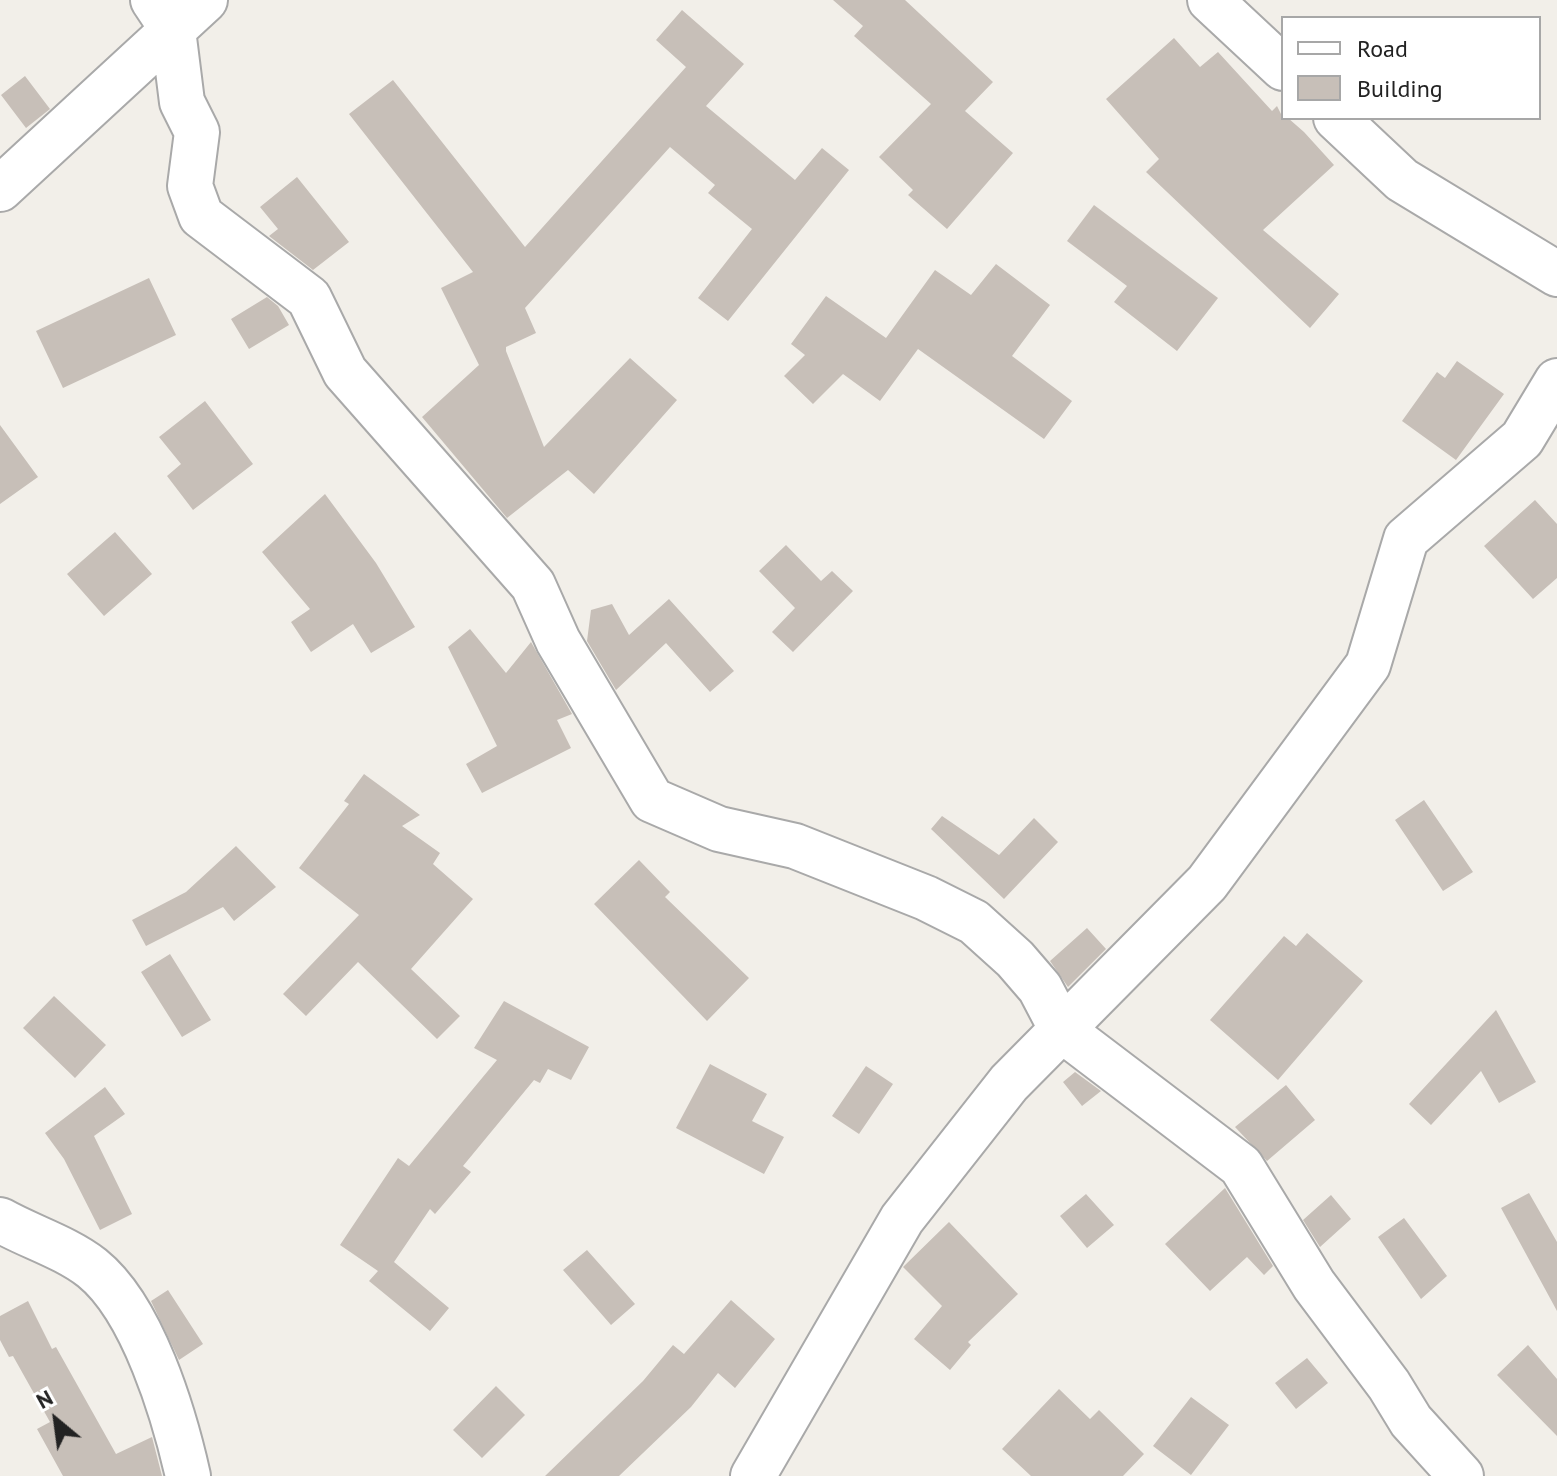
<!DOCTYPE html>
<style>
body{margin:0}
#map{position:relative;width:1557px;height:1476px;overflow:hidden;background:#f2efe9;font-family:"PT Sans",sans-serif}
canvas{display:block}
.legend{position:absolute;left:1281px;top:16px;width:260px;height:104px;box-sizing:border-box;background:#fff;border:2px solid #a7a7a7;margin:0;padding:10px 14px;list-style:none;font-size:24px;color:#222}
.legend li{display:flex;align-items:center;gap:16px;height:40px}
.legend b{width:40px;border:2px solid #a7a7a7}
.north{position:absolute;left:16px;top:1380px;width:80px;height:80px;-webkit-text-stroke:6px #fff;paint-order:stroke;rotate:331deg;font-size:22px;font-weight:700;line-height:32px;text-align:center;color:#222}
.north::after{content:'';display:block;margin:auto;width:28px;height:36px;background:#222;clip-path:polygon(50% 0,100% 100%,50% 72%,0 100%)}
</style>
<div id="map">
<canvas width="1557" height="1476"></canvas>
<ul class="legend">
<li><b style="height:10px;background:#fff"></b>Road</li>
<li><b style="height:22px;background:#c7bfb8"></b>Building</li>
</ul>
<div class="north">N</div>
</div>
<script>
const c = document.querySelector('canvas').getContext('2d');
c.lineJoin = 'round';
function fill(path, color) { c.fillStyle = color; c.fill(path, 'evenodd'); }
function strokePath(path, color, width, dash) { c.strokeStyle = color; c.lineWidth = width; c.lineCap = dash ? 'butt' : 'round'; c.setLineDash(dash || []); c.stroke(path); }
const building = new Path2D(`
 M 833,0 L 905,0 L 993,82 L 965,111 L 1013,153 L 947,229 L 908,195 L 913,190 L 879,157 L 931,104 L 854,36 L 863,26 Z
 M 682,10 L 744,64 L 706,106 L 795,180 L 822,148 L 849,170 L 728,321 L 698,298 L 752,229 L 708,193 L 715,185 L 670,147 L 525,308 L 536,333 L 506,347 L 506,351 L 544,447 L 630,358 L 677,400 L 594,494 L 568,470 L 507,518 L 422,417 L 479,365 L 441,288 L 473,272 L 349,114 L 393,80 L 525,247 L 686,67 L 656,40 Z
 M 1174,38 L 1200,67 L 1218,52 L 1272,111 L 1277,106 L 1283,118 L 1288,118 L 1304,132 L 1334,165 L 1263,230 L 1339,294 L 1310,328 L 1146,172 L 1159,159 L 1106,99 Z
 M 25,76 L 50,109 L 26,128 L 1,95 Z
 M 297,177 L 349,242 L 313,270 L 269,236 L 278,229 L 260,207 Z
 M 1094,205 L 1218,298 L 1177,351 L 1114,302 L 1127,286 L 1067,241 Z
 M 996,264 L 1050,305 L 1012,356 L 1072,401 L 1044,439 L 918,349 L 880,401 L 843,374 L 813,404 L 784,376 L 805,355 L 791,344 L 826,296 L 886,338 L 935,270 L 971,295 Z
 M 149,278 L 176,335 L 63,388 L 36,331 Z
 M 267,297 L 278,306 L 289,325 L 249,349 L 231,319 Z
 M 1457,361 L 1504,394 L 1456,460 L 1402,421 L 1437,372 L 1445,378 Z
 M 205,401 L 253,464 L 193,510 L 167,476 L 181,464 L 159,437 Z
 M 0,425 L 38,477 L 0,504 Z
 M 325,494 L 376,563 L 415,627 L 371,653 L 353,624 L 311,652 L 291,622 L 310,609 L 262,552 Z
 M 1535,500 L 1557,524 L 1557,578 L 1533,599 L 1484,546 Z
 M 115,532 L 152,574 L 104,616 L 67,574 Z
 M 786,545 L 821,581 L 832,571 L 853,591 L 793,652 L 772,632 L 795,608 L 759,571 Z
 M 669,599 L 734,671 L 710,692 L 666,643 L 616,690 L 587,641 L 591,610 L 612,604 L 629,635 Z
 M 470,629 L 506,673 L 531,642 L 572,714 L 557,720 L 571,748 L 482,793 L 466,764 L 497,746 L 448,647 Z
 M 364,774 L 420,815 L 402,826 L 440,853 L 433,864 L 473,899 L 411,969 L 460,1016 L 437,1039 L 358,962 L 306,1016 L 283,994 L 359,915 L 299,868 L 349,804 L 344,801 Z
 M 1424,800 L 1473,872 L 1443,891 L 1395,820 Z
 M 942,816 L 999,855 L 1034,818 L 1058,842 L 1004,899 L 931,829 Z
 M 236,846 L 276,887 L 234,921 L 223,907 L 146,946 L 132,920 L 186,892 Z
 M 639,860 L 670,892 L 665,897 L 749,978 L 707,1021 L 594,904 Z
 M 1087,928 L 1106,949 L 1068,987 L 1050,961 Z
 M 1307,933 L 1363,981 L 1278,1080 L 1210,1020 L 1284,936 L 1296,946 Z
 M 170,954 L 211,1020 L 182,1037 L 141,972 Z
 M 54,996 L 106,1045 L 75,1078 L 23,1028 Z
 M 504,1001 L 589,1047 L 571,1080 L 548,1069 L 540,1083 L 534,1080 L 463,1166 L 471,1172 L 435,1214 L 430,1209 L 394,1262 L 449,1308 L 430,1331 L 369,1281 L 378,1271 L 340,1245 L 398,1158 L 409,1166 L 497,1060 L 474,1048 Z
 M 1496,1010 L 1536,1082 L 1499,1103 L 1481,1071 L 1431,1125 L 1409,1104 Z
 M 710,1064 L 767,1094 L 752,1121 L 784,1137 L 764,1174 L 676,1128 Z
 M 866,1066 L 893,1084 L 859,1134 L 832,1116 Z
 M 1075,1072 L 1101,1091 L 1082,1106 L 1063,1082 Z
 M 1286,1085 L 1315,1120 L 1267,1161 L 1235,1127 Z
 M 105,1087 L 125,1114 L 94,1136 L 132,1214 L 100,1230 L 64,1159 L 45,1133 Z
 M 1225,1188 L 1273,1266 L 1264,1275 L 1247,1257 L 1210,1291 L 1165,1244 Z
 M 1529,1193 L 1557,1242 L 1557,1311 L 1501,1208 Z
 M 1086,1194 L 1114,1225 L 1087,1248 L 1060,1216 Z
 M 1331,1195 L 1351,1219 L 1320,1247 L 1303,1220 Z
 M 1404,1218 L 1447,1276 L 1421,1299 L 1378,1237 Z
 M 949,1222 L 1018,1294 L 968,1342 L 971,1345 L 950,1370 L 914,1339 L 942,1306 L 903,1267 Z
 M 587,1250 L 635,1304 L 611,1325 L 563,1270 Z
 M 168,1290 L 203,1344 L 179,1360 L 151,1301 Z
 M 731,1300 L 775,1339 L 735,1388 L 718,1373 L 691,1407 L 619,1476 L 545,1476 L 643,1381 L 673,1345 L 684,1354 Z
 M 28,1301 L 52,1349 L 56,1347 L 116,1454 L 152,1437 L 162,1476 L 63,1476 L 37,1429 L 50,1422 L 13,1356 L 9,1357 L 0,1340 L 0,1316 Z
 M 1528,1345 L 1557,1379 L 1557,1436 L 1497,1375 Z
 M 1307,1358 L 1328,1383 L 1296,1409 L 1275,1383 Z
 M 496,1386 L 525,1415 L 482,1458 L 453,1430 Z
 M 1059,1389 L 1090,1419 L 1099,1410 L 1144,1454 L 1123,1476 L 1031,1476 L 1002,1449 Z
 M 1191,1397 L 1229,1425 L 1191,1475 L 1153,1446 Z`);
const minor = new Path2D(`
 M 153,0 L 173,30 L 182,102 L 197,132 L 190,186 L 201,216 L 309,298 L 345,372 L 533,585 L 558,641 L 652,800 L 719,829 L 795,846 L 926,898 L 974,922 L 1015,959 L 1040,988 L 1062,1030 L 1241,1166 L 1314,1285 L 1389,1385 L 1411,1421 L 1461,1476
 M 1210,0 L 1283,68
 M 1336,118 L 1402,180 L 1557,274
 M 0,189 L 205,0
 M 0,1220 C 30,1237 65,1247 92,1268 C 143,1309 174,1414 188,1476
 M 753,1476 L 902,1219 L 1009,1083 L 1207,883 L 1368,665 L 1406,539 L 1522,439 L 1557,381`);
fill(building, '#c7bfb8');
strokePath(minor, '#a9a9a9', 48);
strokePath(minor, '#fff', 44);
</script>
